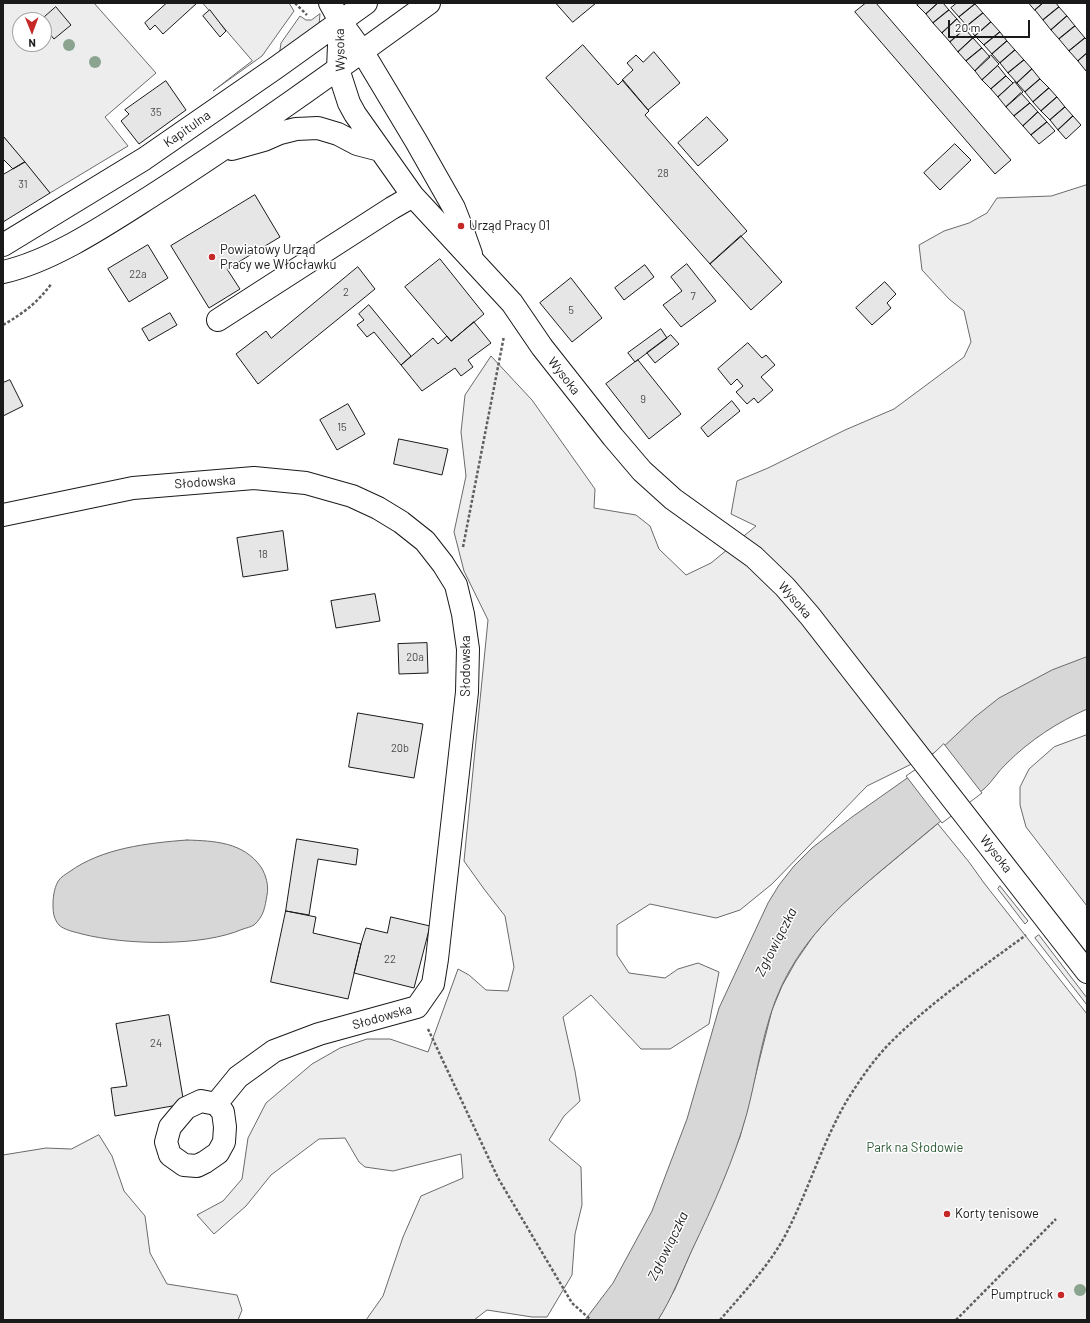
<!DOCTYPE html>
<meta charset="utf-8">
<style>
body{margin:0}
#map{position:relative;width:1090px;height:1323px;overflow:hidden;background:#fff;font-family:Barlow,sans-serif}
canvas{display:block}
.frame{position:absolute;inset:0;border:4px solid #1a1a1a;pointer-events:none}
.north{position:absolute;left:12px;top:12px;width:40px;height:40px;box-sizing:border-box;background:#fff;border:1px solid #a3a3a3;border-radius:50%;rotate:179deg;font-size:11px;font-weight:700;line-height:16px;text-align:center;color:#1a1a1a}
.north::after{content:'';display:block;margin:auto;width:14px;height:18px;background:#c62828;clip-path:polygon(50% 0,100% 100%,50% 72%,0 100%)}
.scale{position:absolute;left:948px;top:20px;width:82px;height:18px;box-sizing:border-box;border:2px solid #1a1a1a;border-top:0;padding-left:5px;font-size:12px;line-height:14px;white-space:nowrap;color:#1a1a1a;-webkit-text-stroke:3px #fff;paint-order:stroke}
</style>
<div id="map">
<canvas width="1090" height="1323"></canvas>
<div class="frame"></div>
<div class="north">N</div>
<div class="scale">20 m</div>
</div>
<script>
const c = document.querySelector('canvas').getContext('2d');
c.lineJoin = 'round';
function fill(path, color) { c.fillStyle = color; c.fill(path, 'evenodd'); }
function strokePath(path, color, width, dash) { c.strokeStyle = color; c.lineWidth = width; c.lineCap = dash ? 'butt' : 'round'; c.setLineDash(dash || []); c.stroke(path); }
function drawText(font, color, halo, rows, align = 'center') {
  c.font = font + ' Barlow,sans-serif'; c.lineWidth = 3; c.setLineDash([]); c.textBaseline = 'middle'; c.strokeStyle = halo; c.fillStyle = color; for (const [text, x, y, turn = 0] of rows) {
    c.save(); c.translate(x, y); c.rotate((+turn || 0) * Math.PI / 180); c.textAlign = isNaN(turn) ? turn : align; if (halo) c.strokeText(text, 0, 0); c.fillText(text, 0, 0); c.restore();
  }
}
const built = new Path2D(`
 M 3,3 L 94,3 L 156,73 L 105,117 L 128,146 L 50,193 L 3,136 ZM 20,20 L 44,20 L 44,44 L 20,44 Z
 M 203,3 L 289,3 L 294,11 L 262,56 L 213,91 L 252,61 Z
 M 320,14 L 319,25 L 279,57 L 281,43 L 300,16 L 306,20 L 311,20 Z
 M 1087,185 L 1087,664 L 1007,717 L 867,786 L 772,884 L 740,910 L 716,918 L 650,904 L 617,925 L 617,955 L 629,973 L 665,978 L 678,969 L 698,963 L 719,972 L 709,1024 L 670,1049 L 641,1049 L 591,995 L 563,1017 L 575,1071 L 580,1101 L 564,1116 L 549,1140 L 581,1167 L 582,1205 L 575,1234 L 572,1275 L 547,1317 L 532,1317 L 487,1310 L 474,1320 L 366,1320 L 383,1296 L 403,1237 L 421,1196 L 463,1178 L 461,1154 L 393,1171 L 365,1167 L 359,1162 L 345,1138 L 319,1139 L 271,1175 L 246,1206 L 214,1234 L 197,1215 L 223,1201 L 242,1179 L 248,1138 L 266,1103 L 312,1064 L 340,1048 L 367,1039 L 390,1039 L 428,1052 L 458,969 L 469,975 L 486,990 L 508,991 L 514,967 L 505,916 L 484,889 L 464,861 L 488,620 L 464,571 L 454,532 L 466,476 L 461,432 L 465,395 L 491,356 L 532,400 L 595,489 L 594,508 L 636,515 L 650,526 L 659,549 L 686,575 L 711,563 L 756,526 L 731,514 L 737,481 L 768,468 L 845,430 L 894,409 L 964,357 L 971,342 L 964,311 L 949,299 L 922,270 L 919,245 L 944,231 L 969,223 L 987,213 L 997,198 L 1051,196 Z
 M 1087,735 L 1087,906 L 1026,827 L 1020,805 L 1020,787 L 1029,769 L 1054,747 Z
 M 938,824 L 969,862 L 984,883 L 1087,1014 L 1087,1320 L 658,1320 L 675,1289 L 740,1137 L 772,1010 L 782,986 L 796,961 L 814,935 L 834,912 L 864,885 Z
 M 1000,886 L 1028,921 L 1025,924 L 998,889 Z
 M 1039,935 L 1087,998 L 1087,1005 L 1035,938 Z
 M 99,1135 L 112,1156 L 124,1191 L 145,1216 L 150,1253 L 167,1284 L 237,1295 L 242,1310 L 238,1320 L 3,1320 L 3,1155 L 46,1148 L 71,1149 Z`);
const water = new Path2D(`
 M 1087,657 L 1087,709 C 1058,722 1030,740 1007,763 C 998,771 993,781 984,789 C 969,802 953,812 937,824 C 921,837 905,851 889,864 C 846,900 807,933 782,985 C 763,1025 758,1071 747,1113 C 734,1160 713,1206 692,1250 C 681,1274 672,1298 658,1320 L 585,1320 L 613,1283 L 652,1211 L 687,1119 L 719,1008 L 768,903 L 779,885 L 794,866 L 812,848 L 852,817 L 920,769 L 975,717 L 999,698 L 1052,670 Z
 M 187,840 C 215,841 243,842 261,867 C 266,875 269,886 267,895 C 265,907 264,916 254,925 C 251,927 246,928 243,929 C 202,947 125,945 82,934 C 75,932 64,930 59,925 C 53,918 53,911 53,903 C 53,896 55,885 59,880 C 61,877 66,874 69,872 C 102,848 148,843 187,840 Z`);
const pier = new Path2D(`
 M 944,744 L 982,793 L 942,823 L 906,776 L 919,767 Z`);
const building = new Path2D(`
 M 167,3 L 197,3 L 163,34 L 155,25 L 150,30 L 145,23 Z
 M 556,3 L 596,3 L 573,22 Z
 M 866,3 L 876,3 L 1011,160 L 995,174 L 855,12 Z
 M 920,3 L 938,3 L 926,14 L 917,5 Z
 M 938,3 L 943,3 L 949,10 L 933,23 L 926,14 Z
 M 957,3 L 974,3 L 975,4 L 959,17 L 951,8 Z
 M 1029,3 L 1043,3 L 1035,10 Z
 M 1043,3 L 1056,3 L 1059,7 L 1043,20 L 1035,10 Z
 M 975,4 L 983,13 L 967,26 L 959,17 Z
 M 56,7 L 71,25 L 54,39 L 44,27 L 44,20 L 41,20 Z
 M 1059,7 L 1067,16 L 1051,30 L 1043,20 Z
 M 210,10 L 226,31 L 220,37 L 203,16 Z
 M 949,10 L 957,19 L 942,33 L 933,23 Z
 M 983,13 L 991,22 L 975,36 L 967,26 Z
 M 1067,16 L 1075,26 L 1059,39 L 1051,30 Z
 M 957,19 L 965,29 L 950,42 L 942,33 Z
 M 991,22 L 1000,32 L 984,45 L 975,36 Z
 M 1075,26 L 1085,38 L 1069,51 L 1059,39 Z
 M 965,29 L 973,38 L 958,52 L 950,42 Z
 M 1000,32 L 1007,41 L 992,54 L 984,45 Z
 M 973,38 L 982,48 L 966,61 L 958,52 Z
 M 1085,38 L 1087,40 L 1087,53 L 1078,61 L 1069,51 Z
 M 1007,41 L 1015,50 L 1000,63 L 992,54 Z
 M 583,45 L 618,85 L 623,80 L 649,111 L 645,115 L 747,231 L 710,264 L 546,78 Z
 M 982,48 L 990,57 L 975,71 L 966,61 Z
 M 1015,50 L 1024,60 L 1008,73 L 1000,63 Z
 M 654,52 L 680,83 L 648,110 L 622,80 L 633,70 L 627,63 L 636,55 L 643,62 Z
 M 1087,53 L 1087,70 L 1086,71 L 1078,61 Z
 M 991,55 L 999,64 L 982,80 L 975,71 Z
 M 1024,60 L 1032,69 L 1017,83 L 1008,73 Z
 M 998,66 L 1006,76 L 991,89 L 982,80 Z
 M 1032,69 L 1040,79 L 1025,92 L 1017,83 Z
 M 1006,76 L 1013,83 L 998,97 L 991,89 Z
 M 1040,79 L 1049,88 L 1033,102 L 1025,92 Z
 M 166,81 L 186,110 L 139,144 L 121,121 L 129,114 L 125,110 Z
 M 1015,82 L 1023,92 L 1006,107 L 998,97 Z
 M 1049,88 L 1057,97 L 1041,111 L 1033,102 Z
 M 1021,93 L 1030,103 L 1014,116 L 1006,107 Z
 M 1057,97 L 1065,107 L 1050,120 L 1041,111 Z
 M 1030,103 L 1038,112 L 1023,126 L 1014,116 Z
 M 1065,107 L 1073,116 L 1058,130 L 1050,120 Z
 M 1038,112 L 1047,122 L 1031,135 L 1023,126 Z
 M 1073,116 L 1081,125 L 1066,139 L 1058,130 Z
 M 707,117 L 728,140 L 698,166 L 678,143 Z
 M 1047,122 L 1055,131 L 1039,144 L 1031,135 Z
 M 3,136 L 25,162 L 13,169 L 4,160 L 3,161 Z
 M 955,144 L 971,160 L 940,190 L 924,173 Z
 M 25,162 L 50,193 L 3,222 L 3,175 Z
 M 255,195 L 280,237 L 227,269 L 240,289 L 209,308 L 171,246 Z
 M 741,236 L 782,282 L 751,310 L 710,264 Z
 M 148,245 L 168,278 L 129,302 L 108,269 Z
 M 440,259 L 484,314 L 451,341 L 405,287 Z
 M 687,264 L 716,301 L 681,327 L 663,305 L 682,291 L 671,277 Z
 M 645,265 L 654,277 L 624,300 L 615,288 Z
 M 358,267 L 375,289 L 258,384 L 236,354 L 266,331 L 271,338 Z
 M 571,278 L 602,318 L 572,342 L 540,303 Z
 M 885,282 L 896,294 L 887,303 L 891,308 L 872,325 L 856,308 Z
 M 369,305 L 411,356 L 401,365 L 374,332 L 367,337 L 357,325 L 364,320 L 359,314 Z
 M 170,313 L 177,325 L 149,341 L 142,329 Z
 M 474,322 L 491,343 L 468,360 L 473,367 L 461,376 L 455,368 L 422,391 L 401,365 L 433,338 L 438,344 L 447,336 L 451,341 Z
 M 661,329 L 667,338 L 635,362 L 628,353 Z
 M 671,335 L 679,344 L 655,363 L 647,353 Z
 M 748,343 L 762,358 L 766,355 L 775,365 L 761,377 L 773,390 L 758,403 L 754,398 L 747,404 L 736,392 L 743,386 L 737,379 L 731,385 L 718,369 Z
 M 638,360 L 681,414 L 649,439 L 606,384 Z
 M 10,380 L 23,406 L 3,416 L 3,383 Z
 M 732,401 L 740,411 L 708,437 L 701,428 Z
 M 348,404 L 365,434 L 337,450 L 320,420 Z
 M 399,439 L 448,449 L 442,475 L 394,464 Z
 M 283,531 L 288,570 L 243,577 L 237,538 Z
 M 375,594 L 380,621 L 336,628 L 331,601 Z
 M 427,643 L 428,673 L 399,674 L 398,644 Z
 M 358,713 L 423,724 L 414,778 L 349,767 Z
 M 297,839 L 358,849 L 356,865 L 318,859 L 309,915 L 286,911 Z
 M 286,911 L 316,917 L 313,933 L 361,944 L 348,999 L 271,982 Z
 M 391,917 L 430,926 L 414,988 L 354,973 L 361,944 L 366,928 L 387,933 Z
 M 169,1015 L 184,1104 L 115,1116 L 111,1088 L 127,1086 L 116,1024 Z`);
const path = new Path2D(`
 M 295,3 L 307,15
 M 3,325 C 24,313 38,302 52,283
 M 463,547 L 504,336
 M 428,1029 L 498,1178 L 572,1303 L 591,1320
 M 720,1320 C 743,1293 769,1266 786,1234 C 808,1191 822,1144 846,1102 C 859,1081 874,1059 891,1042 C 932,1001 980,969 1026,935
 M 956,1320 L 1056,1219`);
const minor = new Path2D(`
 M 330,3 L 340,21 L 362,51 L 416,141 L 454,208 L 461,226 L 471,254
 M 340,21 L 338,69 L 349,103 L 355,114 L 413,196 L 512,303 L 542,347 L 613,437 L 642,471 L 673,499 L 754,557 L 785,587 L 810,616 L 1087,972
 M 232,149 L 264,140 L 280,133 L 296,129 L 318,128 L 338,134 L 357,144 L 380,150
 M 3,245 L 144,159 L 277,67 L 366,3
 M 3,272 C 53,261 109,223 153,195 C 247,135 338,69 429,3
 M 218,320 L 392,208 L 413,196
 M 3,515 L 133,488 L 254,478 L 306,483 L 352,496 L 378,508 L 401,522 L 425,541 L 443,564 L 456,585 L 463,614 L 468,649 L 467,692 L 437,959 L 433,984 L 417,1007 L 319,1034 L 274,1051 L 238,1077 L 216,1104
 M 201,1101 L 216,1104 L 223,1112 L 225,1127 L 224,1142 L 218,1153 L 205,1162 L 197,1166 L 184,1165 L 170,1155 L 166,1142 L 170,1127 L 186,1108 Z`);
const trees = [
 [69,45],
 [95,62],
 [1080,1290]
];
const markers = [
 [461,226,4,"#c62828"],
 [212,257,4,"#c62828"],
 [947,1214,4,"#c62828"],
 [1061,1295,4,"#c62828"]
];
const numberNames = [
 ["35",156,112],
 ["28",663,173],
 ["31",23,184],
 ["22a",138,274],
 ["2",346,292],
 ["7",693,296],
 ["5",571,310],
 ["9",643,399],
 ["15",342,427],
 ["18",263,554],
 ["20a",415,657],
 ["20b",400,748],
 ["22",390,959],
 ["24",156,1043]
];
const streetNames = [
 ["Wysoka",340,50,-91],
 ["Kapitulna",187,129,-35],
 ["Wysoka",564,376,52],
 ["Słodowska",205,482,-4],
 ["Wysoka",795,600,49],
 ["Słodowska",466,666,-90],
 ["Wysoka",996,854,52],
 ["Słodowska",382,1017,-16]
];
const poiNames = [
 ["Urząd Pracy 01",469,226],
 ["Powiatowy Urząd",220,250],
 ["Pracy we Włocławku",220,265],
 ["Korty tenisowe",955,1214],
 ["Pumptruck",1053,1295,"right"]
];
const parkNames = [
 ["Park na Słodowie",915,1148]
];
const waterNames = [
 ["Zgłowiączka",776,942,-63],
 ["Zgłowiączka",668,1246,-64]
];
fill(built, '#ededed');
strokePath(built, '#6a6a6a', 1);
fill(water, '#d7d7d7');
strokePath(water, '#6a6a6a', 1);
fill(pier, '#fff');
strokePath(pier, '#6a6a6a', 1);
fill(building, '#e6e6e6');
strokePath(building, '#1a1a1a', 1);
strokePath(minor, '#1a1a1a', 24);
strokePath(path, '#5f5f5f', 2.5, [3, 2]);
strokePath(minor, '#fff', 22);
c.fillStyle = '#8aa48f';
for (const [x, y] of trees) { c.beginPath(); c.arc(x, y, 6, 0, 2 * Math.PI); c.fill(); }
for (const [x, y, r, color] of markers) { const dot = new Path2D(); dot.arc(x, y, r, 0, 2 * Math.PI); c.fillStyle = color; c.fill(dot); strokePath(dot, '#fff', 1.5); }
drawText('11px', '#4d4d4d', null, numberNames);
drawText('13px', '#1a1a1a', '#fff', streetNames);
drawText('13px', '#1a1a1a', '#fff', poiNames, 'left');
drawText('13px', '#2b5a34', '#fff', parkNames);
drawText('italic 14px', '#1a1a1a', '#fff', waterNames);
</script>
